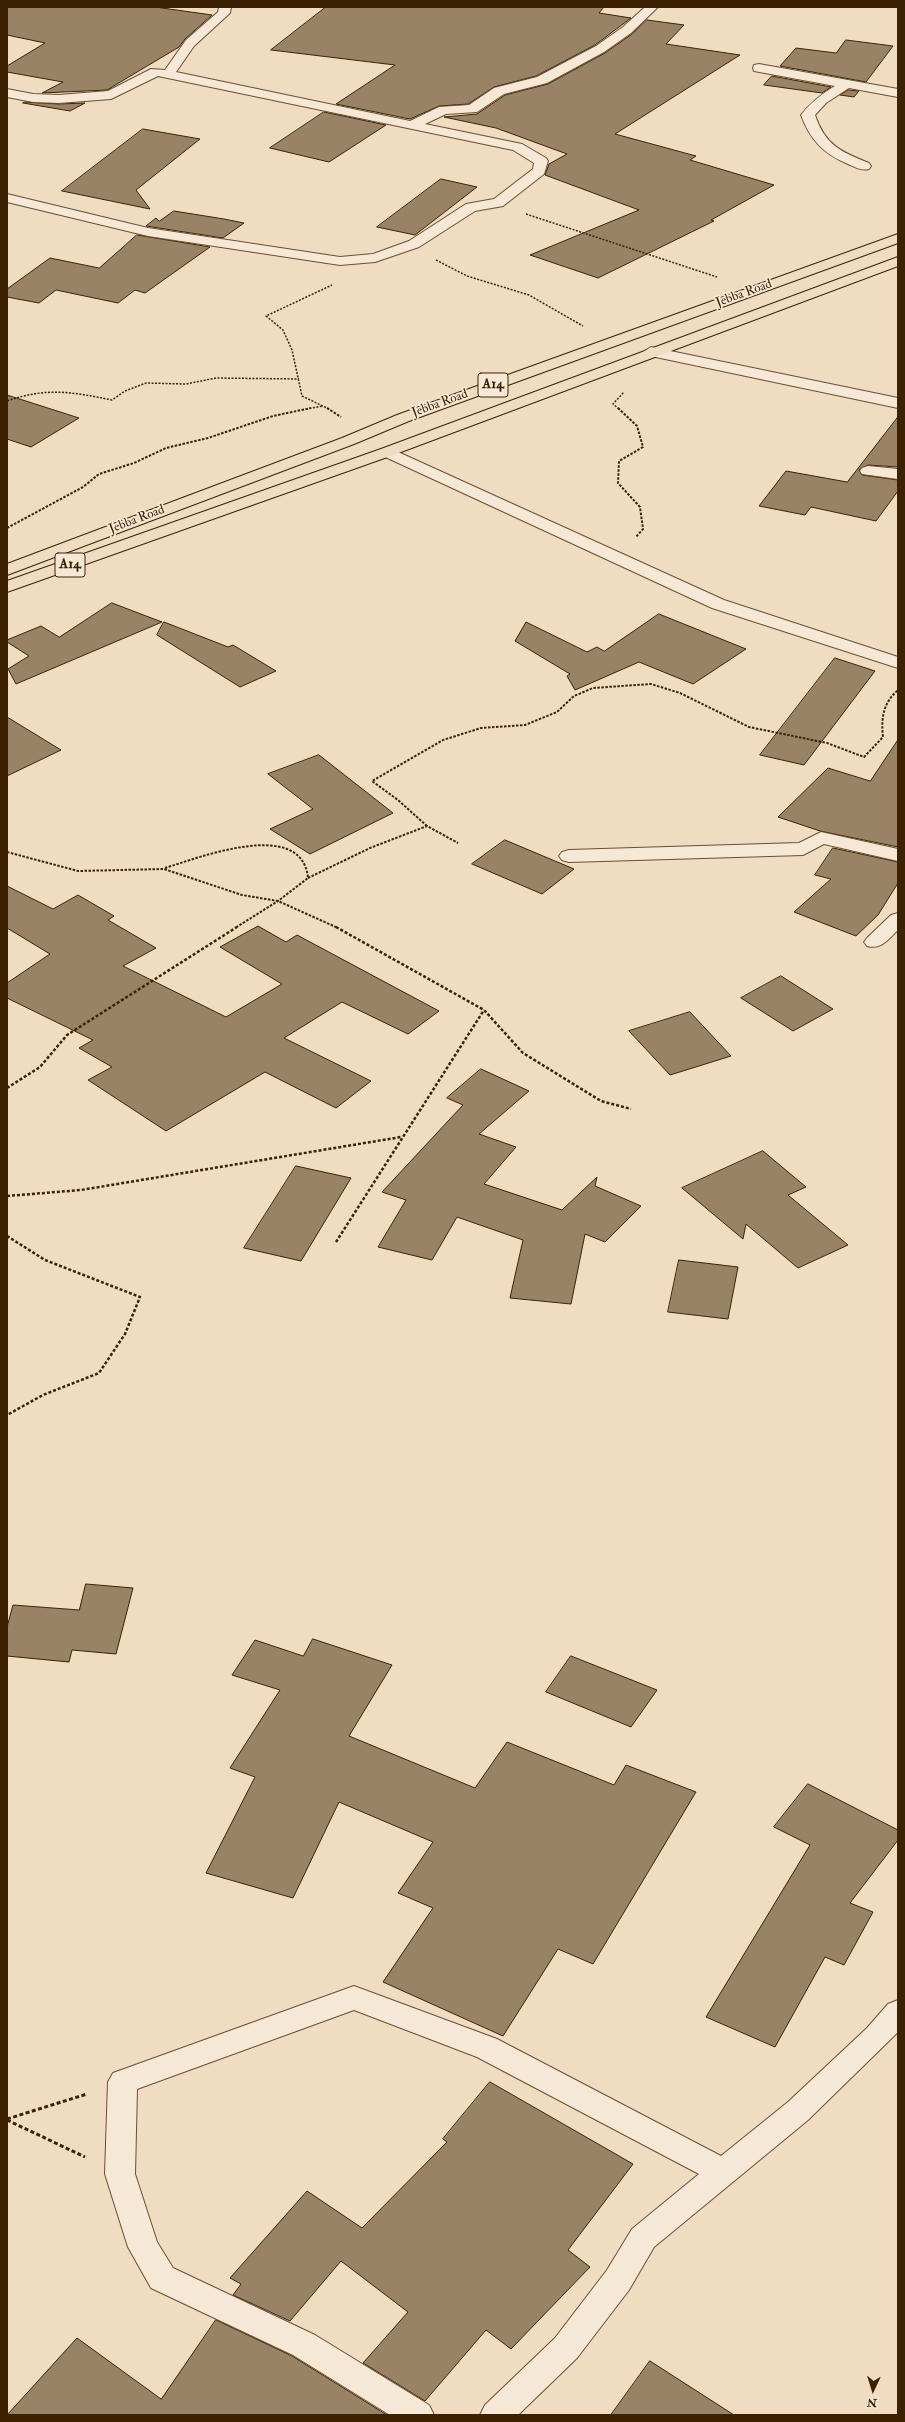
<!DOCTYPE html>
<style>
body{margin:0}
#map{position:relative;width:905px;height:2422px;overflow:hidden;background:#efdcc1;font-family:"IM FELL Double Pica",serif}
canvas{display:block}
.frame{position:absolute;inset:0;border:8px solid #3c2203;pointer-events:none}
.north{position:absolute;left:853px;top:2370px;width:40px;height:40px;-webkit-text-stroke:3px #f5e8d7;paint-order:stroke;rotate:184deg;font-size:11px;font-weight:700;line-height:16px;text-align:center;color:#3c2203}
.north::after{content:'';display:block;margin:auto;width:14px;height:18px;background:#3c2203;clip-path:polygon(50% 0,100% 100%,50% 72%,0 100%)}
</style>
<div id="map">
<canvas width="905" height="2422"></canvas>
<div class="frame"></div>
<div class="north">N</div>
</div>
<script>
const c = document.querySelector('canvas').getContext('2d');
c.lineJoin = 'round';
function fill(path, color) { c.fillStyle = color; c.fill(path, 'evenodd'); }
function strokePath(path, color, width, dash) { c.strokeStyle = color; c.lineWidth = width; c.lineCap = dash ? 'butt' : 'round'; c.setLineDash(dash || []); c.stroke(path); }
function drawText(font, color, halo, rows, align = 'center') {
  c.font = font + ' "IM FELL Double Pica",serif'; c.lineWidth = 3.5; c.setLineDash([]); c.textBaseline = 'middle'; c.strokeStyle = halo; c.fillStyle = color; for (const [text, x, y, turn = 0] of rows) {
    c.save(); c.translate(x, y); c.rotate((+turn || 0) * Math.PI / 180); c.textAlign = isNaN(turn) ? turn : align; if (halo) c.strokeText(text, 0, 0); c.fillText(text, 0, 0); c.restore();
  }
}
const building = new Path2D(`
 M 7,7 L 155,7 L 212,15 L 185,39 L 179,47 L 107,90 L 42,93 L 63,82 L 7,72 L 7,66 L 45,43 L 7,35 Z
 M 326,7 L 604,7 L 599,13 L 631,18 L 595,45 L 536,76 L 494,87 L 468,104 L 439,106 L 410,119 L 336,104 L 395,65 L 271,50 Z
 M 647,20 L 684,25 L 666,44 L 740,55 L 615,134 L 696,156 L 690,160 L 774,185 L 711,220 L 714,221 L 598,278 L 530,255 L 639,210 L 545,175 L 549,164 L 567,154 L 496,128 L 444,117 L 477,114 L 505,95 L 548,84 L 605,53 L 632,34 Z
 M 846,40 L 893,46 L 866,82 L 780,66 L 796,48 L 836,53 Z
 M 772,76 L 831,87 L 822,93 L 764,85 Z
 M 849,90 L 859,91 L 854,97 L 840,95 Z
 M 25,102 L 59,104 L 85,103 L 70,111 L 23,103 Z
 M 324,112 L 386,125 L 329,162 L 270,148 Z
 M 143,129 L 200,139 L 136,190 L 150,209 L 62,191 Z
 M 441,179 L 477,187 L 415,235 L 377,227 Z
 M 174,211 L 224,219 L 244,223 L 223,238 L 146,226 L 156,218 L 159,221 Z
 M 137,235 L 210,247 L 145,293 L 135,290 L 118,303 L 56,290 L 39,303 L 7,297 L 7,289 L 50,258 L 99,268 Z
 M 7,395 L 79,418 L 31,447 L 7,439 Z
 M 898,417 L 898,467 L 868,465 L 859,470 L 862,475 L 898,480 L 898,491 L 876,521 L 811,507 L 805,515 L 759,506 L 786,471 L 847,482 Z
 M 112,603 L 162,622 L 16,684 L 8,669 L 29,656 L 7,642 L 7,640 L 41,626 L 59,637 Z
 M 659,614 L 746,649 L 693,684 L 639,662 L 575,690 L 567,676 L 570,674 L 515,641 L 526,622 L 587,652 L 597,647 L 604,651 Z
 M 164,622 L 228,647 L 233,645 L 276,671 L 240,687 L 157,635 Z
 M 835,658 L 875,671 L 804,765 L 760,755 Z
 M 7,717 L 61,750 L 7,776 Z
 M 898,740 L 898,847 L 820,831 L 778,817 L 828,768 L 870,781 Z
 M 319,755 L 393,813 L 310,854 L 270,829 L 313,809 L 268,774 Z
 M 505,840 L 574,869 L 542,894 L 472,864 Z
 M 833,848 L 898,862 L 898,883 L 878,915 L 856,936 L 794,912 L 831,879 L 815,875 Z
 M 7,886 L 53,909 L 78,895 L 114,916 L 108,920 L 156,948 L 123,966 L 226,1017 L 282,984 L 220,947 L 258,926 L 286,942 L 297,935 L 439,1011 L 408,1034 L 342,1002 L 284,1038 L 371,1081 L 336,1108 L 265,1072 L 166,1131 L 88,1080 L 112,1067 L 79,1048 L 93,1040 L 7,998 L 7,983 L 50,954 L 7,928 Z
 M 781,976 L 833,1009 L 793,1031 L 741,998 Z
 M 690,1012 L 731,1056 L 670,1075 L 629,1031 Z
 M 481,1069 L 529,1091 L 479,1134 L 516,1147 L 484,1184 L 562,1210 L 597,1177 L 595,1186 L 641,1206 L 605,1242 L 585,1234 L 571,1304 L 510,1298 L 523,1240 L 457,1217 L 432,1260 L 378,1247 L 406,1200 L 382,1192 L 463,1105 L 447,1098 Z
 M 763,1151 L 806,1187 L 788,1195 L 848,1245 L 798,1268 L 746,1224 L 743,1239 L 682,1188 Z
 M 296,1166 L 351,1178 L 301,1261 L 244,1248 Z
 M 679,1260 L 738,1267 L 728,1319 L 668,1312 Z
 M 86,1584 L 133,1588 L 116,1654 L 72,1650 L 69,1662 L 7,1656 L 7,1627 L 13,1605 L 79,1610 Z
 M 313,1639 L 392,1665 L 349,1736 L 475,1788 L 507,1742 L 614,1785 L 626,1765 L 696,1792 L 593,1964 L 558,1949 L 503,2036 L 383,1982 L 433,1908 L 398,1893 L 433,1842 L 339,1802 L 293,1898 L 206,1873 L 255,1777 L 230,1768 L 280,1690 L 232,1675 L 255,1640 L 303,1656 Z
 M 571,1656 L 657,1690 L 631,1727 L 546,1692 Z
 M 808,1784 L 898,1830 L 898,1840 L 850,1903 L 873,1912 L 844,1965 L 825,1957 L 775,2047 L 706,2017 L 810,1845 L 774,1827 Z
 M 490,2082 L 633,2164 L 568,2250 L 590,2267 L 511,2349 L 486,2330 L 425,2401 L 363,2363 L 408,2312 L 341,2261 L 290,2321 L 233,2295 L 241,2284 L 230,2278 L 307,2191 L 362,2228 L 447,2142 L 443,2139 Z
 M 216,2320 L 292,2356 L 387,2415 L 7,2415 L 77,2338 L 161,2399 Z
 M 650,2361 L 734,2415 L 611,2415 Z`);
const pathFar3 = new Path2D(`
 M 526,214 L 717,277
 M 436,260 L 467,276 L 529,295 L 583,326
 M 7,401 C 47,387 72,392 112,400 L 125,391 L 146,383 L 186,384 L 216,378 L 299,379
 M 306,409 L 323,406
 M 329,409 L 302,396 L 292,350 L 283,330 L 266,316 L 332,285
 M 619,409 L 613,404 L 624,392`);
const pathFar2 = new Path2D(`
 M 327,408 L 341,417
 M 618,408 L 637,426 L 643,447 L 619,461 L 618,483 L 640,507 L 643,529 L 636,537
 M 7,528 L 83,487 L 99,474 L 134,463 L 166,448 L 208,438 L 273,416 L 311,408
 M 427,826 L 398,800 L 372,781 L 443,740 L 481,728 L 525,725 L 557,712 L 574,696 L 593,688 L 651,684 L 680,693 L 749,727 L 827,743 L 864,757 L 883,737 C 881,718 883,703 898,690
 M 7,852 L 78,871 L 164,869 L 242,895 L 278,901 L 338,928
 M 165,868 C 198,858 302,817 308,878 L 278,901 L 235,928
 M 308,878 L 370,848 L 427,826 L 458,843`);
const pathFar1 = new Path2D(`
 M 336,927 L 484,1010 L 523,1053 L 601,1101 L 631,1109
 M 7,1088 L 40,1067 L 67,1035 L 237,927
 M 7,1196 L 81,1190 L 401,1137
 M 7,1236 L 45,1260 L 140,1297 L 125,1334 L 99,1373 L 43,1395 L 7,1415
 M 336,1242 L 484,1010`);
const path = new Path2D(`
 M 7,2119 L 87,2094
 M 7,2120 L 85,2157`);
const minor = new Path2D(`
 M 219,7 L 231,7 L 230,13 L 194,46 L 176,72 L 410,121 L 439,107 L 469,105 L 494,88 L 537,77 L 596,46 L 623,27 L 645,7 L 658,7 L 631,33 L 604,52 L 547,83 L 504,94 L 477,112 L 446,114 L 425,124 L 522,144 L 546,158 L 548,161 L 544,174 L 503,206 L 475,211 L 419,247 L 375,262 L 340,265 L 148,236 L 7,202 L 7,194 L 148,228 L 340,257 L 373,254 L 409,241 L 466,204 L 494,199 L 533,169 L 534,163 L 513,150 L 158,76 L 111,99 L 59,103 L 33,102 L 7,97 L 7,89 L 33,94 L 59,95 L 108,91 L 151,69 L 165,70 L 186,40 L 218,12 Z
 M 759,64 L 898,89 L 898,97 L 849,88 L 826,103 L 815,115 C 825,145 841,152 869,163 L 871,166 L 869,169 C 861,171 855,167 848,164 C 824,154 810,140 801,115 C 811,102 822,94 835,86 L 754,71 L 753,68 L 754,65 Z
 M 651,347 L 898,398 L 898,408 L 646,355 L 643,352 Z
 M 387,447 L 724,600 L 898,657 L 898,668 L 712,608 L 381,455 L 379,452 Z
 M 868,466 L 898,469 L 898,479 L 862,474 L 860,471 L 862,468 Z
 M 821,832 L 898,849 L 898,861 L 824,844 L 803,855 L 569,862 L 562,860 L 559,856 L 562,852 L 569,850 L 799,843 Z
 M 898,913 L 898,930 C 888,939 882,950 867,946 L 864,942 L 867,938 L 891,915 Z
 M 354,1986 L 497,2039 L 721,2156 L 788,2102 L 867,2028 L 888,2004 L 898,2000 L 898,2032 L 808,2120 L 654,2247 L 629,2290 L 577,2358 L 518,2415 L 480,2415 L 485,2405 L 555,2338 L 607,2270 L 632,2229 L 699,2174 L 477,2057 L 354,2010 L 137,2089 L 135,2174 L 157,2242 L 173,2268 L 315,2335 L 429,2405 L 434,2415 L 390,2415 L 293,2355 L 151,2288 L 128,2247 L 105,2174 L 108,2082 L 113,2073 Z`);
const highway = new Path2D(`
 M 898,234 L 898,243 L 409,421 L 354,444 L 7,575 L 7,564 L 342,438 L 397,415 Z
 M 898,257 L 898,266 L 393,455 L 7,592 L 7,581 L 381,449 Z`);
const farStreetnames = [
 ["Jebba Road",744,294,-20],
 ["Jebba Road",440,404,-20],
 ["Jebba Road",137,520,-21]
];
const shields = [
 [493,385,30],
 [70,565,30]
];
const shieldNames = [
 ["A14",493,385],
 ["A14",70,565]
];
fill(building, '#998366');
strokePath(building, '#3c2203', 1);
strokePath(minor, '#695032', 2);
strokePath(highway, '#3c2203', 2);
strokePath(pathFar3, '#3c2203', 1.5, [2, 1.5]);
strokePath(pathFar2, '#3c2203', 2, [2.5, 1.5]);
strokePath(pathFar1, '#3c2203', 2.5, [3, 2]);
strokePath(path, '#3c2203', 3, [4, 2.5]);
fill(minor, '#f5e8d7');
fill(highway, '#efdcc1');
drawText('13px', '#3c2203', '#f5e8d7', farStreetnames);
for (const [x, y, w] of shields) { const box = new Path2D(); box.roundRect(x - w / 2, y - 12, w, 24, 3); c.fillStyle = '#f5e8d7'; c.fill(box); strokePath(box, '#3c2203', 1); }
drawText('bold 14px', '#3c2203', null, shieldNames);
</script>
